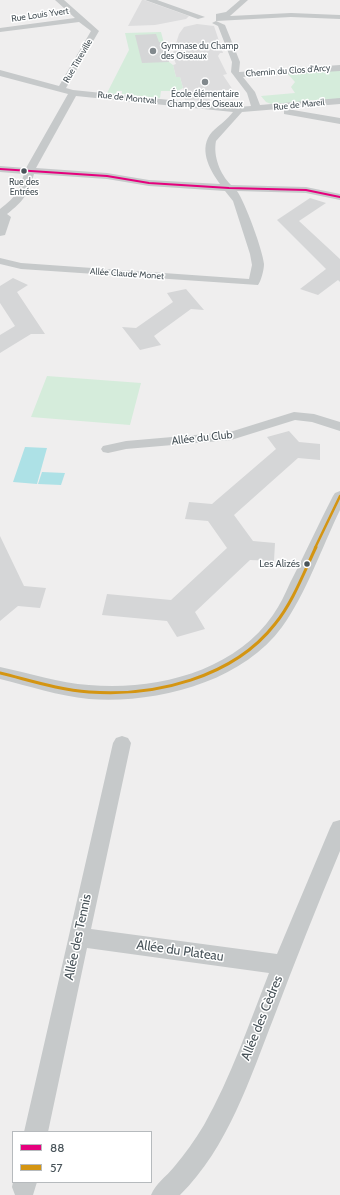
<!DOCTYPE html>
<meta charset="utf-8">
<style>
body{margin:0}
#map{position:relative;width:340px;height:1195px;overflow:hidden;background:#efeeee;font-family:Cabin,sans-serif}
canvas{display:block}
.legend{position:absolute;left:12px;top:1131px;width:140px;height:52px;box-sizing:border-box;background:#fff;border:1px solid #b6babd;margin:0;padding:5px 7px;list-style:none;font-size:12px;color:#485359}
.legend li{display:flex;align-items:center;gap:8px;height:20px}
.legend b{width:20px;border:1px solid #b6babd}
</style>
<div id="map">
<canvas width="340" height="1195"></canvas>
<ul class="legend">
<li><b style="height:5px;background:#e5007d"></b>88</li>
<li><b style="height:5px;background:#d49512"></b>57</li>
</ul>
</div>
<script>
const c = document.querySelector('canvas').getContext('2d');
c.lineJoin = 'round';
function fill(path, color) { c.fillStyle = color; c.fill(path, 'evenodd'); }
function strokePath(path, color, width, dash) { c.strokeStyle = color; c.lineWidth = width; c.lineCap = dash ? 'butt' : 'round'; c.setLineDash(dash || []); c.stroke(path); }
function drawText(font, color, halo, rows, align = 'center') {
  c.font = font + ' Cabin,sans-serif'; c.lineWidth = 3; c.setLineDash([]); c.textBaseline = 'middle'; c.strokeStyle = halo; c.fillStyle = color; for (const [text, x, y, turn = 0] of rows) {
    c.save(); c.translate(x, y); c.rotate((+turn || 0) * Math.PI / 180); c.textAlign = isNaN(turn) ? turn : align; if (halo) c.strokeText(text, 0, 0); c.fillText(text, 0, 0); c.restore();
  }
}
const education = new Path2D(`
 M 142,0 L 144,0 L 189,16 L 186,19 L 155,25 L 128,26 Z
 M 197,24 L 214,26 L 223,53 L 220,53 L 218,56 L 227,74 L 223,75 L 233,90 L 208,91 L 210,101 L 185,100 L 186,91 L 183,88 L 180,77 L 176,77 L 173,65 L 176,64 L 174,59 L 178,59 L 177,56 L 172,56 L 179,34 L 184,27 Z`);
const green = new Path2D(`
 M 161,32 L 169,62 L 173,65 L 176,77 L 180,77 L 183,88 L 178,91 L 161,91 L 160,98 L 122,94 L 122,91 L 117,91 L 116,94 L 107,93 L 129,50 L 125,33 Z
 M 340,69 L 340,99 L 271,104 L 266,102 L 261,96 L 295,93 L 291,87 L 295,82 L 287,73 Z
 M 47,376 L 141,383 L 130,425 L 31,417 Z`);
const water = new Path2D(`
 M 25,447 L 47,448 L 37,484 L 13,482 Z
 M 42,472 L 65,473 L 61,485 L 38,484 Z`);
const building = new Path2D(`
 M 156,34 L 159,42 L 164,42 L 169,62 L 142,63 L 135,35 Z
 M 310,198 L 326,203 L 299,221 L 340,259 L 340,282 L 338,280 L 318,295 L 300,289 L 326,269 L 277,220 Z
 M 13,278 L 28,285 L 17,292 L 45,334 L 31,334 L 0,353 L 0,335 L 15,326 L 0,303 L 0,286 Z
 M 186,289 L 204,310 L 191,309 L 154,336 L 161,345 L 140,350 L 122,327 L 136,328 L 173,302 L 167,293 Z
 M 289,431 L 299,442 L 320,444 L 320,460 L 298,458 L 234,515 L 253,541 L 275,543 L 274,561 L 250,560 L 195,612 L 205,629 L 177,637 L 167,621 L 102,615 L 107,594 L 171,600 L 227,548 L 208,521 L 185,519 L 189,502 L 212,504 L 276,449 L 267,437 Z
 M 0,536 L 24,586 L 46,588 L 40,608 L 18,606 L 0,621 Z`);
const minor = new Path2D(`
 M 55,0 L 64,0 L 99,31 L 66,88 L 73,90 L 238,107 L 251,106 L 247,93 L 231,72 L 232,62 L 218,26 L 212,23 L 216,21 L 225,25 L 240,62 L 239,72 L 340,65 L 340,71 L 243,77 L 255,92 L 260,105 L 340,98 L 340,104 L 242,112 L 216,141 C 213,156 220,174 231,185 L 306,187 L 340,194 L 340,200 L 306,193 L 237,191 C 245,202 263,251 264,264 C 264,270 261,281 258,285 L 21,269 L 0,264 L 0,258 L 21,263 L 249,279 L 252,265 L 250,254 L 233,201 L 225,191 L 149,186 L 107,179 L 34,174 C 28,194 24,201 7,214 L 11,217 L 5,235 L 0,236 L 0,209 C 16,197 18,192 24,174 L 0,172 L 0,166 L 26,168 L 68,94 L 0,76 L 0,70 L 59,86 L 91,31 L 79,22 L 0,32 L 0,28 L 75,18 ZM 76,96 L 233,112 C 227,120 219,125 212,132 C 198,148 209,169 220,184 L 149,180 L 107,173 L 36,168 Z
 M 145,0 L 157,0 L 205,17 L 198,19 Z
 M 240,0 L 248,0 L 230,16 L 291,13 L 340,15 L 340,19 L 291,17 L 216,21 L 216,14 L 226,12 Z
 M 287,109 L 340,118 L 340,124 L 284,114 L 284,110 Z
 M 294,412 L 314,414 L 340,422 L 340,431 L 312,422 L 295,420 L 231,440 L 126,449 L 108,453 L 103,452 L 101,449 L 103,446 L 126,441 L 230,432 Z
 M 340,491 L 340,510 C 322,547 306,594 282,627 C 241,683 155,704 89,699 C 58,696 29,686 0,679 L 0,667 C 29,673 59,683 89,685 C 154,691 234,672 273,615 C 280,605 285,594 290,583 C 305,554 318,525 333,496 L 335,493 Z
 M 122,736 L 128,738 L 131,743 L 91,929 L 277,954 L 330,828 L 333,822 L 340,820 L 340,851 C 317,906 295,961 274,1017 C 250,1078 228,1148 180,1195 L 151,1195 C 156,1183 166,1177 174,1167 C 185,1154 195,1140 204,1125 C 231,1077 249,1024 269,973 L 87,948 L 48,1132 L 24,1132 L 113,743 L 116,738 Z
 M 13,1182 L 37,1182 L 33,1195 L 15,1195 L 12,1187 Z`);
const bus1 = new Path2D(`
 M 0,169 L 107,176 L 149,183 L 229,188 L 306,190 L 340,197`);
const bus2Far1 = new Path2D(`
 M 315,548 L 340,496`);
const bus2 = new Path2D(`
 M 0,673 C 29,680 59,690 89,692 C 154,697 233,678 275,624 C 293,602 304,572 316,547`);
const markers = [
 [153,51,4,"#82898d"],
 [205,82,4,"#82898d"],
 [24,171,3.5,"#485359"],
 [307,564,3.5,"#485359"]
];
const farStreetnames = [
 ["Rue Louis Yvert",40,15,-8],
 ["Rue Titreville",78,61,-60],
 ["Chemin du Clos d'Arcy",288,71,-4],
 ["Rue de Montval",127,98,6],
 ["Rue de Mareil",299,105,-6],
 ["Allée Claude Monet",127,274,4]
];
const farPoinames = [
 ["Gymnase du Champ",161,46],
 ["des Oiseaux",161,56],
 ["École élémentaire",205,94,"center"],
 ["Champ des Oiseaux",205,104,"center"]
];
const farBusnames = [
 ["Rue des",24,182],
 ["Entrées",24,192]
];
const busNames = [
 ["Les Alizés",300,564]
];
const streetNames = [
 ["Allée du Club",202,438,-6]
];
const nearStreetnames = [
 ["Allée des Tennis",78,937,-78],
 ["Allée du Plateau",180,951,8],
 ["Allée des Cèdres",262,1018,-68]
];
fill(education, '#ddddde');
fill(green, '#d5ecdb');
fill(water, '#ade1e6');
fill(building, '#d5d6d7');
fill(minor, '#c6c9ca');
strokePath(bus1, '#e5007d', 2);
strokePath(bus2Far1, '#d49512', 2.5);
strokePath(bus2, '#d49512', 3);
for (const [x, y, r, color] of markers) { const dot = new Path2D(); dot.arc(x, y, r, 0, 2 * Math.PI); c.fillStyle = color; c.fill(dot); strokePath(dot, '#fff', 1.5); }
drawText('9px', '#485359', '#fff', farStreetnames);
drawText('9px', '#485359', '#fff', farPoinames, 'left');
drawText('9px', '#485359', '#fff', farBusnames);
drawText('10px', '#485359', '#fff', busNames, 'right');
drawText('11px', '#485359', '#fff', streetNames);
drawText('13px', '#485359', '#fff', nearStreetnames);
</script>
